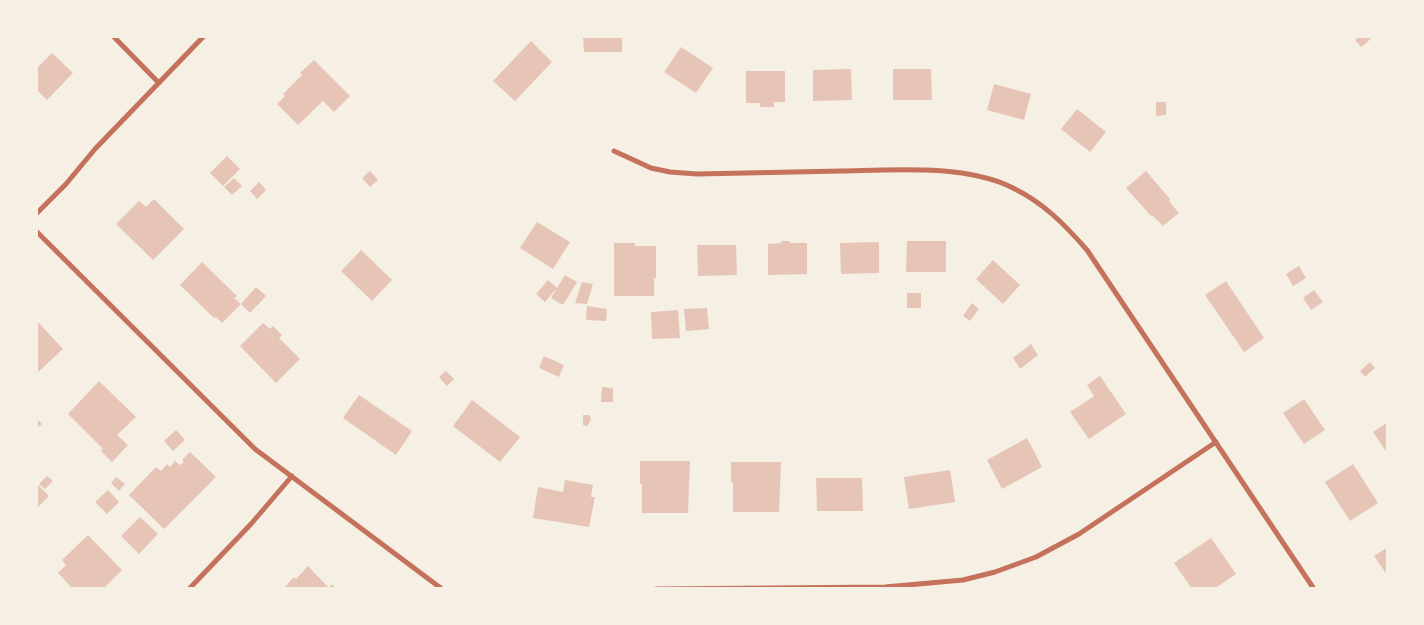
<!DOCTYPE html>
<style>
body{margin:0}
#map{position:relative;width:1424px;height:625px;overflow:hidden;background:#f6efe4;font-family:Overpass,sans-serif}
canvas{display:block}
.frame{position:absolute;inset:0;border:38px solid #f6efe4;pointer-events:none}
</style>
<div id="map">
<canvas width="1424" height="625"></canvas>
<div class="frame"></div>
</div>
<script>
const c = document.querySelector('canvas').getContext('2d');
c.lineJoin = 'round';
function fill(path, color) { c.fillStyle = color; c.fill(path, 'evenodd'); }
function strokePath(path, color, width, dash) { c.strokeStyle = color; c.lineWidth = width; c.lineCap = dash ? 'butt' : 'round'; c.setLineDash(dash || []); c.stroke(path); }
const building = new Path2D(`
 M 583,36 L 622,36 L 622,52 L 584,52 Z
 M 1360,36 L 1371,36 L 1372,38 L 1361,47 L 1355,40 Z
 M 531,41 L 552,62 L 515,101 L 493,81 Z
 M 681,47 L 713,68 L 696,93 L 664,72 Z
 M 52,53 L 73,73 L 47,100 L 36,89 L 36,69 Z
 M 314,60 L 350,96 L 334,112 L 323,101 L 298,125 L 277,104 L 285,96 L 283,94 L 302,75 L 300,73 Z
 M 851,69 L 852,100 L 813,101 L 813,70 Z
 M 893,69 L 931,69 L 932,100 L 893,100 Z
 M 746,71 L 785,71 L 785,102 L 774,102 L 774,107 L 760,107 L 760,103 L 746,103 Z
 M 994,84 L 1031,94 L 1024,120 L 987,110 Z
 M 1156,102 L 1166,102 L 1166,115 L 1156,116 Z
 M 1077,109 L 1106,132 L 1090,152 L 1061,129 Z
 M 227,156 L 240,169 L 223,186 L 210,173 Z
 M 370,171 L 378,180 L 370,187 L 362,178 Z
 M 1146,171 L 1170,199 L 1169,201 L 1179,213 L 1163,226 L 1152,215 L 1151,216 L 1126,188 Z
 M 234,178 L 242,186 L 232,195 L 224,187 Z
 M 259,182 L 266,190 L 257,199 L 250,191 Z
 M 154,199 L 184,229 L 153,260 L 116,224 L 139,201 L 146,207 Z
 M 537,222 L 570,242 L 553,269 L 520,248 Z
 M 781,241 L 790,241 L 790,243 L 807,243 L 807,274 L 768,275 L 768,244 L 782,243 Z
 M 907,241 L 946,241 L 946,272 L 906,272 Z
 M 879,242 L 879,273 L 841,274 L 840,243 Z
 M 614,243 L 635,243 L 635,246 L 656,246 L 656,278 L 654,278 L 654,296 L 614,296 Z
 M 697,245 L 736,245 L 737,275 L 698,276 Z
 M 361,250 L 392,280 L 372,301 L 341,271 Z
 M 993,260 L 1020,285 L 1003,304 L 976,279 Z
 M 202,262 L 237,296 L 234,298 L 241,304 L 222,323 L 216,317 L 214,318 L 180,285 Z
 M 1299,266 L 1306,278 L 1293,286 L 1286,274 Z
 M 565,275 L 577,282 L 563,305 L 551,298 Z
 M 548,280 L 557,288 L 545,302 L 536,294 Z
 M 1226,281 L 1264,338 L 1244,352 L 1205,295 Z
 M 582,282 L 593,284 L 587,304 L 575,303 Z
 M 256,287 L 266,296 L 250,313 L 241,304 Z
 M 1314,290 L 1323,302 L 1311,310 L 1303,298 Z
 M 907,293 L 921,293 L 921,308 L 907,308 Z
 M 972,303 L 979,309 L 970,321 L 963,316 Z
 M 587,306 L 607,309 L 606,321 L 586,320 Z
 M 707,308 L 709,329 L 686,331 L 684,309 Z
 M 678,310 L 680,338 L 652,339 L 651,312 Z
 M 36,320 L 63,349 L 36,374 Z
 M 263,323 L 270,329 L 273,326 L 282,335 L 279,338 L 300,359 L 276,383 L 240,346 Z
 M 1031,344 L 1038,355 L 1020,369 L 1013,358 Z
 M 544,356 L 564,365 L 559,377 L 539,368 Z
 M 1370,362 L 1375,368 L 1365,377 L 1360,371 Z
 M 446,371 L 454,379 L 447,386 L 439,377 Z
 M 1100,376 L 1126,414 L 1089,439 L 1070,412 L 1094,396 L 1087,385 Z
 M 99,381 L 136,417 L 117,435 L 128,445 L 112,462 L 101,451 L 103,449 L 68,414 Z
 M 602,387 L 613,388 L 613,402 L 601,402 Z
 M 359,395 L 412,431 L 396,455 L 343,418 Z
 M 1304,399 L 1325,430 L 1304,444 L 1283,413 Z
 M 472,400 L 520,437 L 500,462 L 453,426 Z
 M 583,415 L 589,415 L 591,418 L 589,424 L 587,426 L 583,425 Z
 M 36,418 L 42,424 L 36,429 Z
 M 1388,422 L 1388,454 L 1373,432 Z
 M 176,430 L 185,440 L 173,451 L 164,441 Z
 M 1027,438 L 1042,467 L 1002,489 L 987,460 Z
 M 190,452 L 216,477 L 164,529 L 129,495 L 156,467 L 161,471 L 167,464 L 170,467 L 175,461 L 180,465 L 184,462 L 182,460 Z
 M 640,461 L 690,461 L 688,513 L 642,513 L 642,484 L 640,484 Z
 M 731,462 L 781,462 L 779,512 L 733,512 L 733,482 L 731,482 Z
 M 1353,464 L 1378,503 L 1350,521 L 1325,482 Z
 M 950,470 L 955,502 L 909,509 L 904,477 Z
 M 47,476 L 53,481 L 45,489 L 39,484 Z
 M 116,477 L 125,484 L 119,491 L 111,483 Z
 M 816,478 L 862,478 L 863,511 L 817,511 Z
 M 565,480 L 593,485 L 591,497 L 595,497 L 589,527 L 533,518 L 538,487 L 563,492 Z
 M 36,483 L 49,496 L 37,508 L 36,507 Z
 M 108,490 L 119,502 L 107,514 L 95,502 Z
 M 140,517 L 158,534 L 139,554 L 121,536 Z
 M 88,535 L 122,570 L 103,589 L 73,589 L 58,573 L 66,565 L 62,560 Z
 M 1211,538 L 1236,574 L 1214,589 L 1192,589 L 1174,563 Z
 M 1388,547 L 1388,576 L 1374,556 Z
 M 308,566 L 329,588 L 332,584 L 337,589 L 283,589 L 294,577 L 296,579 Z`);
const minor = new Path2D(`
 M 113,36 L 159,83
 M 614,151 L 651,168 L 670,172 L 697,174 C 745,173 793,172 841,171 C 892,170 966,164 1013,188 C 1044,203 1065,225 1087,250 L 1314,589
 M 36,214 L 66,184 L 95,149 L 204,36
 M 36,231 L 255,449 L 442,589
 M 189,589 L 251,524 L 292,476
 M 656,589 L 885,587 L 963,580 L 995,572 L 1036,557 L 1079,534 L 1216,442`);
fill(building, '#e6c5b7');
strokePath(minor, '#c5725c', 5);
</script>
